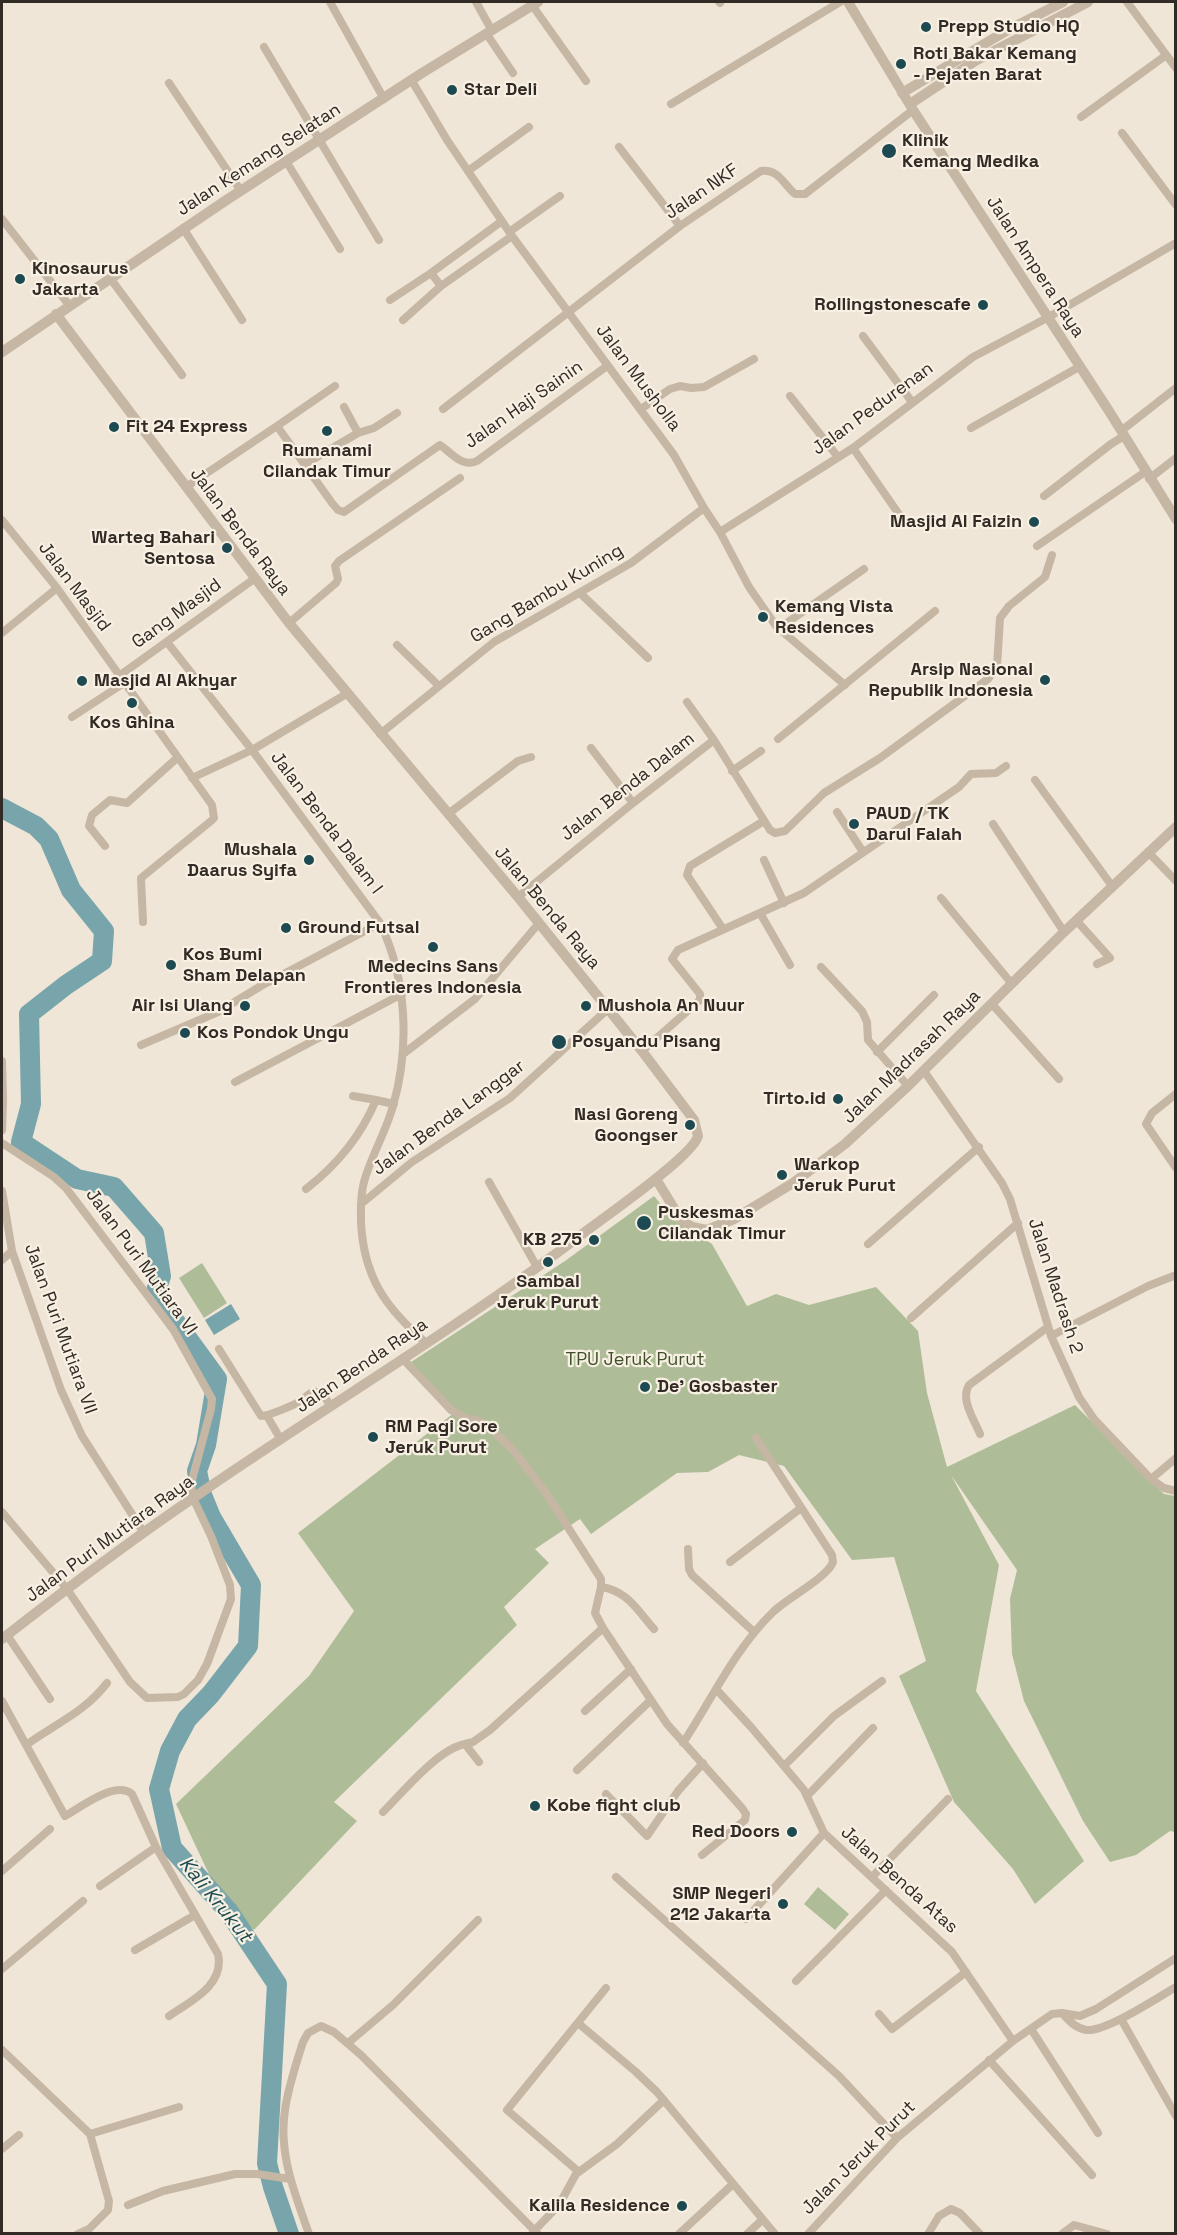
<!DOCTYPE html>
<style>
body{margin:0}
#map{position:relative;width:1177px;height:2235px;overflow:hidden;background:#efe6d7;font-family:"Space Grotesk",sans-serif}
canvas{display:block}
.frame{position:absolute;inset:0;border:3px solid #322a25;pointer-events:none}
</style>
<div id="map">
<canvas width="1177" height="2235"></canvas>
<div class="frame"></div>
</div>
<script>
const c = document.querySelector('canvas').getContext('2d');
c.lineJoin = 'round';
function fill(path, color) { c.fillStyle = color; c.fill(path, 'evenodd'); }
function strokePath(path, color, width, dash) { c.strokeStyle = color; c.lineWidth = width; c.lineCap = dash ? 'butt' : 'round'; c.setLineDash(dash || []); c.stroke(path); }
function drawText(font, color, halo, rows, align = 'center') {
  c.font = font + ' "Space Grotesk",sans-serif'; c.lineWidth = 4.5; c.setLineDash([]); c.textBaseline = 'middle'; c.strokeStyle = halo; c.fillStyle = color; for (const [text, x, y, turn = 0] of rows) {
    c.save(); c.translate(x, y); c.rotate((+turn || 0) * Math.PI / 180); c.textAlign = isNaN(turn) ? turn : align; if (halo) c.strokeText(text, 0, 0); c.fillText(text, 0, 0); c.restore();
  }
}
const green = new Path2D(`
 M 654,1196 L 674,1220 L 712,1244 L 747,1306 L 776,1294 L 809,1305 L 876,1287 L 918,1331 L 927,1393 L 947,1467 L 1075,1405 L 1164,1494 L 1175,1496 L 1175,1832 L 1170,1831 L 1136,1855 L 1110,1862 L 1083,1821 L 1024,1701 L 1012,1654 L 1010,1599 L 1017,1570 L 951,1475 L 999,1565 L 976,1691 L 1084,1861 L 1035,1904 L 1013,1869 L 954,1802 L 899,1676 L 926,1661 L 894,1557 L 852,1560 L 784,1466 L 739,1455 L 708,1472 L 677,1473 L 591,1534 L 580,1519 L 535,1549 L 549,1563 L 504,1607 L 517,1625 L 334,1802 L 357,1821 L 254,1930 L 223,1904 L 176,1804 L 309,1676 L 354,1611 L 298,1533 L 454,1413 L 405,1366 L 565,1261 Z
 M 202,1263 L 227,1303 L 204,1318 L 179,1278 Z
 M 818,1887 L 849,1914 L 835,1930 L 804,1904 Z`);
const water = new Path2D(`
 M 231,1304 L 240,1319 L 214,1335 L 205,1320 Z`);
const river = new Path2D(`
 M 2,808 L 36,826 L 49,839 L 71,890 L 104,931 L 102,961 L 66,985 L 29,1014 L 31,1104 L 21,1142 L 77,1179 L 114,1187 L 154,1233 L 161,1276 L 155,1294 L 217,1379 L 206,1445 L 197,1471 L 202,1495 L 211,1517 L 251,1585 L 248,1646 L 211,1694 L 187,1719 L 170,1751 L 159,1789 L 172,1848 L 229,1912 L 277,1984 L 267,2163 L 273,2187 L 289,2234`);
const minor = new Path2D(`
 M 330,2 L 384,99
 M 476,2 L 491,29
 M 719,2 L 720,3
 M 1127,2 L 1176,68
 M 532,5 L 586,81
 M 486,33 L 513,73
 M 264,47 L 379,240
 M 412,81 L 447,140 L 512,236 L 674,455 L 704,508 L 720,532 L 749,587 L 776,626 L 845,685
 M 169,83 L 241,191
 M 671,104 L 840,2
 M 1081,117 L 1165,56
 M 1122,133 L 1176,205
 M 619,147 L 680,226
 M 286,161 L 340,249
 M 468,171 L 529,127
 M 2,219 L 69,305
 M 502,221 L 431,273 L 441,286 L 512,236
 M 183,228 L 242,320
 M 509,232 L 560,196
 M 110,278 L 182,375
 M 390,300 L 431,273
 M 403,320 L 441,286
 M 863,336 L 912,402
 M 790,396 L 838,457
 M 344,407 L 358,433
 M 443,409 L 680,226 L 761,171 C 778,168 784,185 795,194 L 805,194 L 913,110
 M 641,409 L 670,389 L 680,386 L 691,388 L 704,387 L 754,359
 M 277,426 L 335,386
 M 971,428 L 1079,367
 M 1121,431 L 1176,388
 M 853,448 L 905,523
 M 305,464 L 358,433 L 374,428 L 397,413
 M 1149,479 L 1176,458
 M 186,487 L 277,426 L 332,503 L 338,510 L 344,512 L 440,445 C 452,453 462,468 477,461 L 607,366
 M 1044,496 L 1111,444 L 1124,436
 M 2,520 L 57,588 L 212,805 L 214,818 L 211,821 L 141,878 L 143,922
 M 720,532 L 853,448 L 973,357 L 1047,318 L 1176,243
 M 1037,546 L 1145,472
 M 580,593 L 648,658
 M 289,623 L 336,583 L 338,579 L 335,566 L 339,561 L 460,478
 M 778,629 L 864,569
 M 2,633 L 57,588
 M 167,642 L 252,750 L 380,923 C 407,979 410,1047 393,1106 C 386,1132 371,1156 364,1182 C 360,1196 361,1210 361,1223 C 364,1278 386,1308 426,1343
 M 397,645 L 439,686
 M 119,676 L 254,579
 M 687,702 L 714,740
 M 72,717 L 124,683
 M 380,734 L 494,642 L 631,563 L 704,508
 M 778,739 L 935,611
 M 591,748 L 633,803
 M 732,771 L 761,751
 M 192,778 L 252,750 L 348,693
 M 1035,780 L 1112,886
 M 837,812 L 863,852
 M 448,814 L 518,761 L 531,757
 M 993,824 L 1064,932
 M 105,846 L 89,826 L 92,815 L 110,800 L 127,803 L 177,758
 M 1148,852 L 1176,881
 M 764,860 L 784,903
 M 518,897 L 633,803 L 714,740 L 770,830 L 775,833 L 785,831 L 824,793 L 880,758 L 988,679 L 997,666 L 1000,618 L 1009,606 L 1045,577 L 1052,555
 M 941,898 L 1012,984
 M 760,913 L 790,965
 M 1076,920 L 1110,958 L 1097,964
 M 723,929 L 687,875 L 690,866 L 764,821
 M 821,967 L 862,1011 L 867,1022 L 868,1040 L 908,1086
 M 992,1004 L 1059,1079
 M 141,1045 L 218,1012 L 261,986 L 380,923
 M 642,1051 L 700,1000 L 700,994 L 672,959 L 678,950 L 804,893 L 959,787 L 971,774 L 996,773 L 1006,766
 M 877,1052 L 934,995
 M 403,1054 L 475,999 L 539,923
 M 2,1061 L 3,1100 L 2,1130
 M 924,1071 L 1002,1183 L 1010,1199 L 1051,1336 L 1079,1397 L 1094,1419 L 1151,1479 L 1164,1488 L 1176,1491
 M 235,1082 L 402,994
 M 1176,1094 L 1152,1113 L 1146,1124 L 1176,1168
 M 353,1096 L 376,1100
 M 2,1143 L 54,1177 L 66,1188 L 173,1329 L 212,1399 L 211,1409 L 191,1484 L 193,1498 L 211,1536 L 230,1585 L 231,1599 L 207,1664 L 198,1680 L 184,1694 L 178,1697 L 147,1698 L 130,1682 L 67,1589 L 2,1512
 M 489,1182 L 537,1267
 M 306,1189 C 337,1165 361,1136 376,1100 L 394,1104
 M 2,1191 L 12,1251 L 61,1390 L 82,1436 L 144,1533
 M 361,1204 L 412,1162 L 510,1098 L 609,1008
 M 868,1244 L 979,1147
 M 2,1260 L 12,1251
 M 911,1318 L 1018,1223
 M 1051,1336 L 1148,1286 L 1176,1275
 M 219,1349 L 261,1416 C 268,1416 295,1405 302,1400 C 306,1397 312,1390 318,1392 C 324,1394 328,1402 331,1406
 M 403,1359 L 451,1410 L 467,1419 L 476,1420 L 487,1425 L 513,1450 L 546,1493 L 601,1579 L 601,1587 L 595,1613 L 603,1628 L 667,1724 L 742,1808 L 746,1814 L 745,1820 L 702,1855
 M 267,1416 L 281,1440
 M 980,1434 C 974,1419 960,1400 969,1385 L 1048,1327
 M 1151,1479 L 1176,1458
 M 688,1549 L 689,1569 L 692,1575 L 754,1632
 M 730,1562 L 801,1508
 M 601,1587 C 628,1591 637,1610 654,1629
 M 7,1635 L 50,1699
 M 716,1689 L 751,1727 L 804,1790 L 824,1833 L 952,1952 L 1013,2041
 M 2,1701 L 65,1816 C 81,1807 115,1780 132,1794 L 156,1847 L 218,1954 C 225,1985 191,2001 169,2016
 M 585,1711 L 631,1669
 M 683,1743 C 712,1699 735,1649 773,1612 C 786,1599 827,1578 833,1562 L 832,1555 L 756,1438
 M 26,1745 C 55,1724 85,1712 107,1683
 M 479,1762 L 465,1744 L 473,1742 L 490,1730 L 603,1628
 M 785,1765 L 834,1716 L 882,1681
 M 577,1770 L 651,1700
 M 606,1794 L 647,1836 L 678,1791 L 703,1763
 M 807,1796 L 873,1728
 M 383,1812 C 403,1792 438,1749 465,1744
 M 2,1871 L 50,1829
 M 616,1877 L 839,2076 L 897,2138
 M 872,1877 L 948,1799
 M 100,1886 L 156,1847
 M 746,1919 L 824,1833
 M 135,1950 L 195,1915
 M 2,1969 L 83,1901
 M 796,1981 L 886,1890
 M 879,2014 L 892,2029 L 966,1972
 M 1063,2014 C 1070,2022 1076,2028 1086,2030 C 1106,2032 1157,1998 1176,1987
 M 1121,2019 L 1176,2116
 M 578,2023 L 636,2072 L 657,2092 L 775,2234
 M 1031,2029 L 1098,2133
 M 348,2043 L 393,2005 L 478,1920
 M 2,2050 L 90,2134 L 109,2201 L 108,2210 L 89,2229 L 78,2234
 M 989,2060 L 1092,2175
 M 90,2134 L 179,2107
 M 2,2149 L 19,2135
 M 579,2172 L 507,2110 L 606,1988
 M 128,2205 L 163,2191 L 235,2174 L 257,2174 L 290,2179
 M 533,2232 L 559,2205 L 576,2174 L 617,2144 L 664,2100
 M 309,2234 C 295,2194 278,2153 285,2110 C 288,2088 296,2064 303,2042 L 308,2033 L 321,2026 L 334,2032 L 361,2055 L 538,2234
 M 679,2234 L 733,2184
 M 747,2234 L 762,2220
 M 808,2234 L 897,2138 L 1013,2041 L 1052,2014 L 1062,2013 L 1080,2016 L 1096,2009 L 1176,1958
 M 928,2234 L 939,2216 L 951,2209 L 960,2213 L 980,2234
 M 1062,2234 L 1074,2225 L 1107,2234`);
const tertiary = new Path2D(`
 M 848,2 L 913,110 L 1109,411 L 1176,519
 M 902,93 L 1006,31 L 1063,2
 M 910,104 L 975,61 L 1088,2
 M 2,352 L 225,201 L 422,73 L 538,2
 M 656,1179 L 680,1218 L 692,1227 L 707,1230 L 734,1219 L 793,1183 L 845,1144 L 908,1086 L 1064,932 L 1176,827
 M 2,1639 C 66,1589 131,1540 199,1494 C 327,1406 461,1326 585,1232 C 606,1216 693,1156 698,1136 L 694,1120 L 642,1051 L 518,897 L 289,623 L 56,314`);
const markers = [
 [926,27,6,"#1d4a51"],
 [901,64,6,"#1d4a51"],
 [452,90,6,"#1d4a51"],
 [889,151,8,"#1d4a51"],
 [20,279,6,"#1d4a51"],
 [983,305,6,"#1d4a51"],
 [114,427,6,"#1d4a51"],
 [327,431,6,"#1d4a51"],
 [1034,522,6,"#1d4a51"],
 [227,548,6,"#1d4a51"],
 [763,617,6,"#1d4a51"],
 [1045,680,6,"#1d4a51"],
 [82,681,6,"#1d4a51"],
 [132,703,6,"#1d4a51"],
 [854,824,6,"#1d4a51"],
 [309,860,6,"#1d4a51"],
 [286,928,6,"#1d4a51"],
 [433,947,6,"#1d4a51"],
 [171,965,6,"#1d4a51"],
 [245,1006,6,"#1d4a51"],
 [586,1006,6,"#1d4a51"],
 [185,1033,6,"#1d4a51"],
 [559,1042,8,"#1d4a51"],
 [838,1099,6,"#1d4a51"],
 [690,1125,6,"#1d4a51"],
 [782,1175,6,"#1d4a51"],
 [644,1223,8,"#1d4a51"],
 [594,1240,6,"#1d4a51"],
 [548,1262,6,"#1d4a51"],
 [645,1387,6,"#1d4a51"],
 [373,1437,6,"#1d4a51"],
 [535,1806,6,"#1d4a51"],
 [792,1832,6,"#1d4a51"],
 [783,1904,6,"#1d4a51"],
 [682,2206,6,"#1d4a51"]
];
const poiNames = [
 ["Prepp Studio HQ",938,27],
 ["Roti Bakar Kemang",913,54],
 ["- Pejaten Barat",913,75],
 ["Star Deli",464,90],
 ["Klinik",902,141],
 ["Kemang Medika",902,162],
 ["Kinosaurus",32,269],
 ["Jakarta",32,290],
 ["Rollingstonescafe",971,305,"right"],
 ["Fit 24 Express",126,427],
 ["Rumanami",327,451,"center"],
 ["Cilandak Timur",327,472,"center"],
 ["Masjid Al Faizin",1022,522,"right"],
 ["Warteg Bahari",215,538,"right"],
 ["Sentosa",215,559,"right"],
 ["Kemang Vista",775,607],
 ["Residences",775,628],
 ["Arsip Nasional",1033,670,"right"],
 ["Republik Indonesia",1033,691,"right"],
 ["Masjid Al Akhyar",94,681],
 ["Kos Ghina",132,723,"center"],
 ["PAUD / TK",866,814],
 ["Darul Falah",866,835],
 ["Mushala",297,850,"right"],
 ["Daarus Syifa",297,871,"right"],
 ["Ground Futsal",298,928],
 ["Kos Bumi",183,955],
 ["Sham Delapan",183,976],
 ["Medecins Sans",433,967,"center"],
 ["Frontieres Indonesia",433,988,"center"],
 ["Air Isi Ulang",233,1006,"right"],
 ["Mushola An Nuur",598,1006],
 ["Kos Pondok Ungu",197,1033],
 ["Posyandu Pisang",572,1042],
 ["Tirto.id",826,1099,"right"],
 ["Nasi Goreng",678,1115,"right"],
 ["Goongser",678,1136,"right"],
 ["Warkop",794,1165],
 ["Jeruk Purut",794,1186],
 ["Puskesmas",658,1213],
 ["Cilandak Timur",658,1234],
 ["KB 275",582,1240,"right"],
 ["Sambal",548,1282,"center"],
 ["Jeruk Purut",548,1303,"center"],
 ["De' Gosbaster",657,1387],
 ["RM Pagi Sore",385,1427],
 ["Jeruk Purut",385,1448],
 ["Kobe fight club",547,1806],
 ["Red Doors",780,1832,"right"],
 ["SMP Negeri",771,1894,"right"],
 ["212 Jakarta",771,1915,"right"],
 ["Kalila Residence",670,2206,"right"]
];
const streetNames = [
 ["Jalan Kemang Selatan",259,160,-33],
 ["Jalan NKF",702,192,-34],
 ["Jalan Ampera Raya",1035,267,57],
 ["Jalan Musholla",638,378,53],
 ["Jalan Haji Sainin",524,405,-35],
 ["Jalan Pedurenan",873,409,-36],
 ["Jalan Benda Raya",240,532,53],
 ["Jalan Masjid",74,587,53],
 ["Gang Bambu Kuning",547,594,-31],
 ["Gang Masjid",177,614,-36],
 ["Jalan Benda Dalam",628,787,-38],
 ["Jalan Benda Dalam I",326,823,53],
 ["Jalan Benda Raya",547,908,50],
 ["Jalan Madrasah Raya",912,1057,-44],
 ["Jalan Benda Langgar",449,1118,-36],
 ["Jalan Puri Mutiara VI",141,1262,54],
 ["Jalan Madrash 2",1055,1286,72],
 ["Jalan Puri Mutiara VII",60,1329,70],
 ["Jalan Benda Raya",362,1366,-34],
 ["Jalan Puri Mutiara Raya",110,1539,-36],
 ["Jalan Benda Atas",899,1880,42],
 ["Jalan Jeruk Purut",859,2158,-45]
];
const parkNames = [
 ["TPU Jeruk Purut",635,1360]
];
const waterNames = [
 ["Kali Krukut",215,1900,51]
];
fill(green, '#aebd98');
fill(water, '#78a5ab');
strokePath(river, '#78a5ab', 20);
strokePath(minor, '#c6b6a4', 8);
strokePath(tertiary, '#c6b6a4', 10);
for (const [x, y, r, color] of markers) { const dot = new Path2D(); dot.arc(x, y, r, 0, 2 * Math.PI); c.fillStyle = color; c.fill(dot); strokePath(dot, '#f7f0e3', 2); }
drawText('bold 18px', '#322a25', '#f7f0e3', poiNames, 'left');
drawText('18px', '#322a25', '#f7f0e3', streetNames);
drawText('18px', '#3f4f2a', '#f7f0e3', parkNames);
drawText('italic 20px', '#1d4a51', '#f7f0e3', waterNames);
</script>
